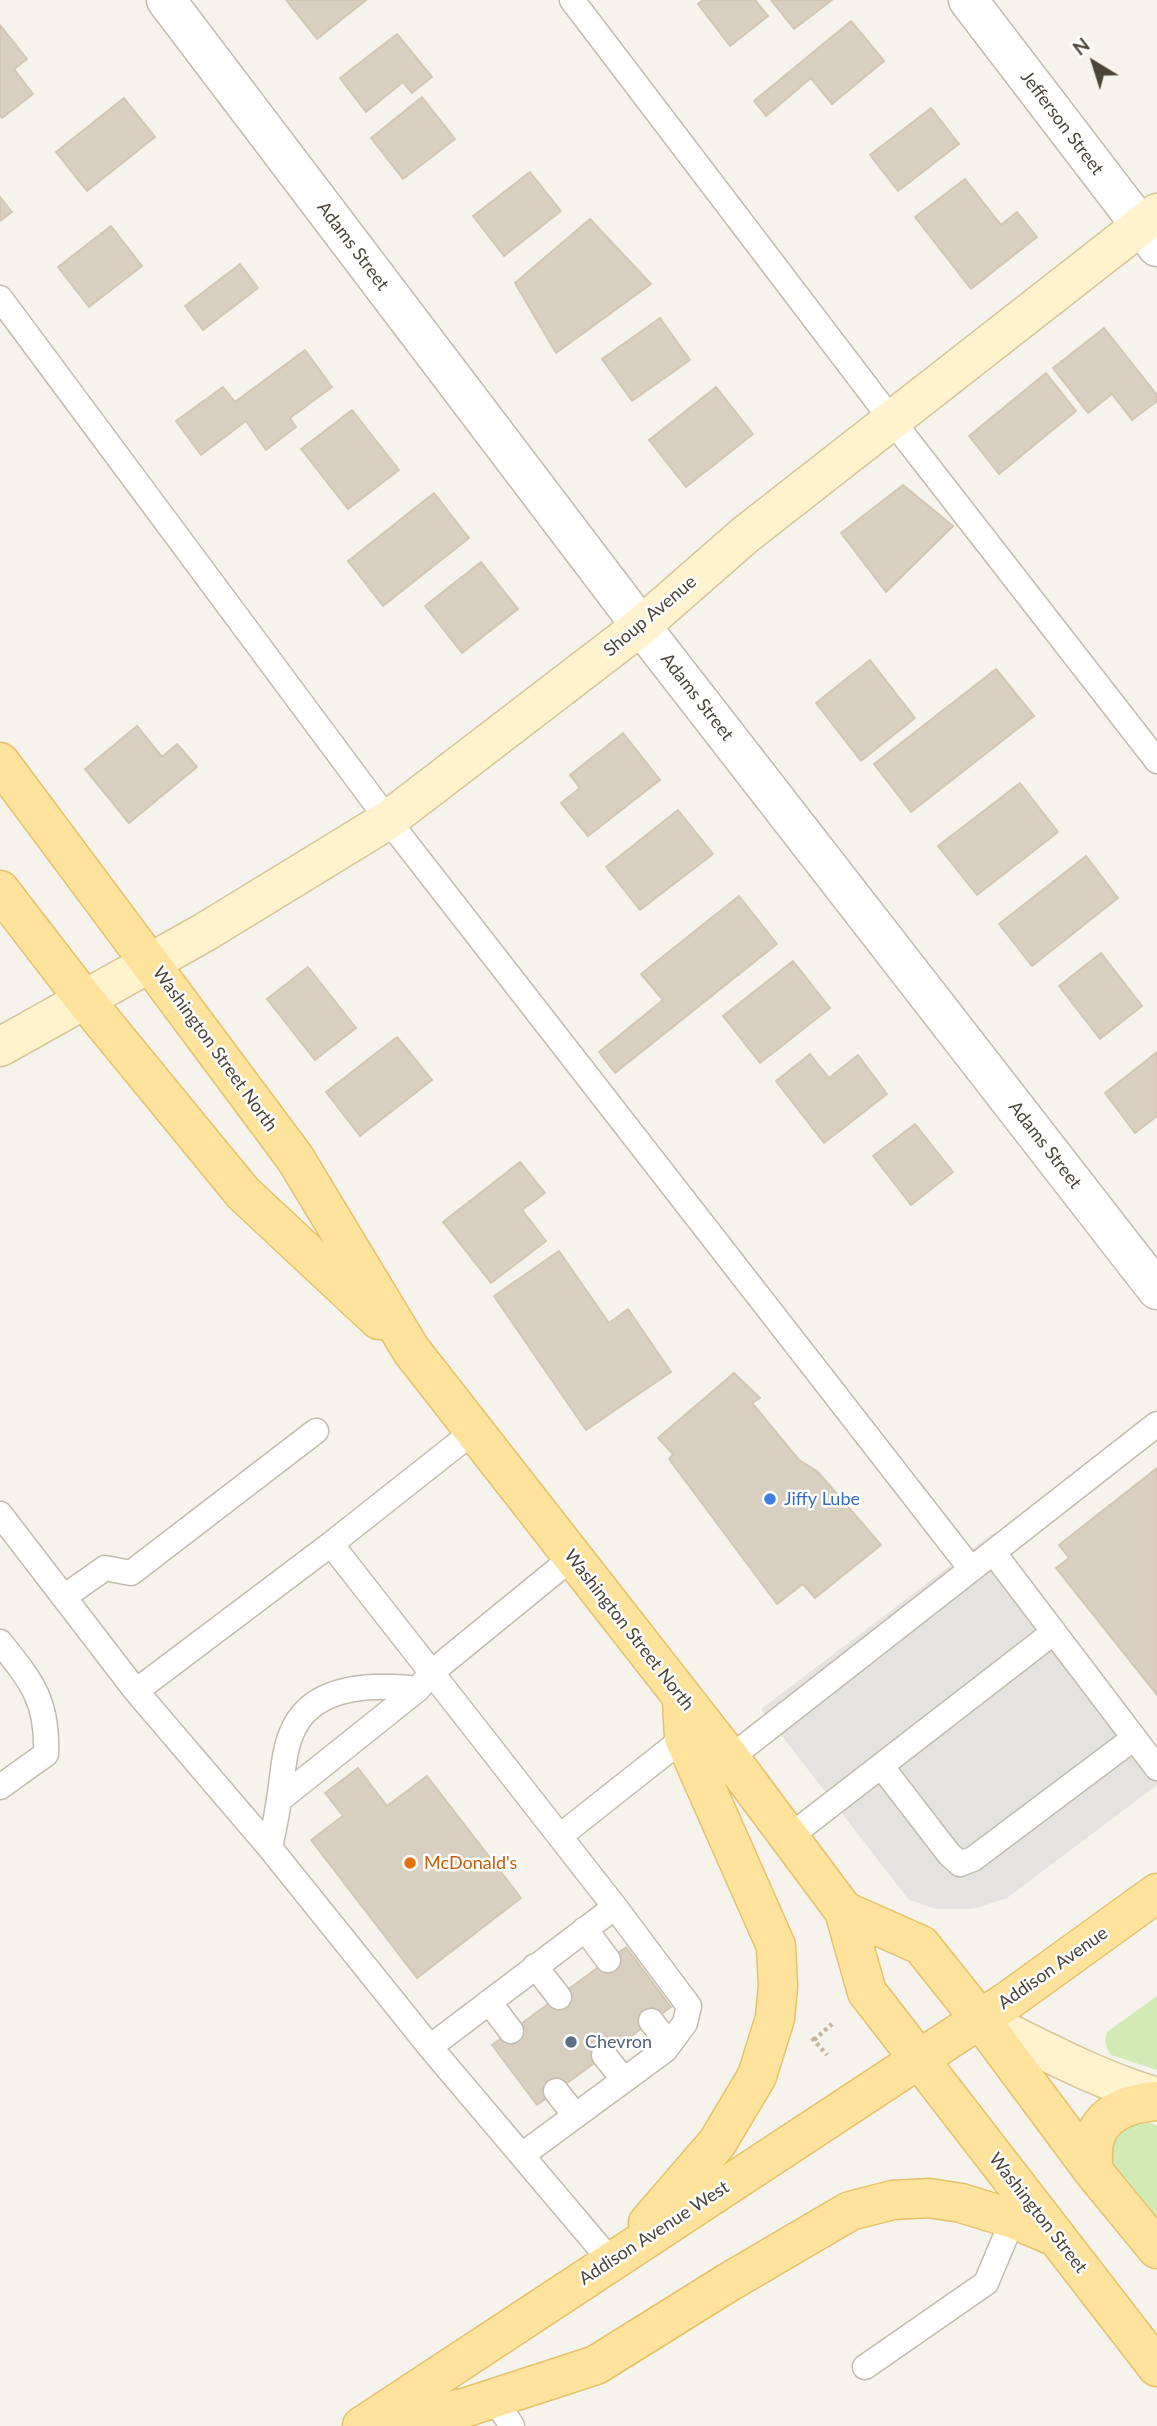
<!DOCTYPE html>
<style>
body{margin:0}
#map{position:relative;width:1157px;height:2426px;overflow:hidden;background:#f6f3ec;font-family:Lato,sans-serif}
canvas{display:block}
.north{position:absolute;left:1059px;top:28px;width:70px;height:70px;-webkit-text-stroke:5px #fff;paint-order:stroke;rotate:322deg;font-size:19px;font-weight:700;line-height:28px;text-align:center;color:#4b4439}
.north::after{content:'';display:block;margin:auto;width:24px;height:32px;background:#4b4439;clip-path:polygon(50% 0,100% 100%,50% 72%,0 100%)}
</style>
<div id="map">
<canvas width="1157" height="2426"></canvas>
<div class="north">N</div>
</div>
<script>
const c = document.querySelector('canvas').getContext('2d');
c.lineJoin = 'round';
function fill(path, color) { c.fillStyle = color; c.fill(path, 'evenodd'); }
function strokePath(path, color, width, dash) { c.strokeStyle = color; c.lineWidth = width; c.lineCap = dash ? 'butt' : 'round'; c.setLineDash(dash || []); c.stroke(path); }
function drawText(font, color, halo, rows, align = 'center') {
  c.font = font + ' Lato,sans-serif'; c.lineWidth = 5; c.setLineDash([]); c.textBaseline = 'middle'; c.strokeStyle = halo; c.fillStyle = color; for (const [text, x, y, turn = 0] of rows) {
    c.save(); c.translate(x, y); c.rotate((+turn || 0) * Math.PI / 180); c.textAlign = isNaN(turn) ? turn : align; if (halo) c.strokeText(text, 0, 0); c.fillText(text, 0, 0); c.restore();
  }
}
const green = new Path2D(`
 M 1157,1996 L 1157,2070 L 1111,2055 C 1105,2047 1104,2041 1107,2032 Z
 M 1149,2123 L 1157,2125 L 1157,2223 L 1109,2162 C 1113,2132 1120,2127 1149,2123 Z`);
const parking = new Path2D(`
 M 992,1534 L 1157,1751 L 1157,1785 L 1007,1898 L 973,1909 L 936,1909 L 909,1900 L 761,1709 Z`);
const building = new Path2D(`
 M 286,0 L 366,0 L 317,39 Z
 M 703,0 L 755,0 L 768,16 L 730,46 L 698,4 Z
 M 771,0 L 832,0 L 794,29 Z
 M 851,21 L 884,61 L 832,104 L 811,78 L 766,116 L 754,101 Z
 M 0,25 L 27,59 L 14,69 L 33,94 L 2,118 L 0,115 Z
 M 397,34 L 432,77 L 412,93 L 403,82 L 366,112 L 340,78 Z
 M 422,97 L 455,139 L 403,179 L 371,138 Z
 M 124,98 L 155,137 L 87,191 L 56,152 Z
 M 931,108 L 959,144 L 898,191 L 870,155 Z
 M 530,172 L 561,211 L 504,256 L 473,216 Z
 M 965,179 L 1001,225 L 1017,212 L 1037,237 L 971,289 L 915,217 Z
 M 0,197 L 12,212 L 0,221 Z
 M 590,219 L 651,284 L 556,353 L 515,283 Z
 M 111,226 L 142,266 L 89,307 L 58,267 Z
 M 240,264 L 258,288 L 203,330 L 185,306 Z
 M 660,318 L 690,360 L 632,401 L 602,359 Z
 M 1104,328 L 1157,395 L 1157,401 L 1132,420 L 1112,394 L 1088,413 L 1053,368 Z
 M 305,350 L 332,387 L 290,418 L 296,427 L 266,450 L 246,421 L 201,455 L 176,421 L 223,387 L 235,402 Z
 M 1046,373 L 1076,411 L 999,474 L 969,436 Z
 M 716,387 L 753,434 L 686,487 L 649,440 Z
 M 352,410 L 399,470 L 348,509 L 301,449 Z
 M 903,485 L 953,526 L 886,592 L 841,533 Z
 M 434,493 L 469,538 L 383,606 L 348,561 Z
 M 481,562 L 518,609 L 462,653 L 425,606 Z
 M 870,660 L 915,718 L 861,761 L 816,703 Z
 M 996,669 L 1034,716 L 911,812 L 874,764 Z
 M 137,726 L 162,757 L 177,744 L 197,767 L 129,823 L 85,769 Z
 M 623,733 L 660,780 L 588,836 L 561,803 L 580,788 L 570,775 Z
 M 1020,783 L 1058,832 L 977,895 L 938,846 Z
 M 678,810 L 713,854 L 640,910 L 606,867 Z
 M 1086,856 L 1118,898 L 1032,966 L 999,924 Z
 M 739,896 L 777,944 L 615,1073 L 599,1052 L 663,1000 L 641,974 Z
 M 1101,953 L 1142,1006 L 1100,1039 L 1059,986 Z
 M 793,961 L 830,1008 L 760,1063 L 723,1016 Z
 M 308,967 L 356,1028 L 315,1060 L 267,999 Z
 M 397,1037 L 432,1080 L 360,1136 L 326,1092 Z
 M 1157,1052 L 1157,1116 L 1135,1133 L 1105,1093 Z
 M 810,1054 L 829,1078 L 858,1055 L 887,1094 L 824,1143 L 776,1081 Z
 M 915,1124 L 953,1172 L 911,1205 L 873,1156 Z
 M 520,1162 L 545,1193 L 522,1210 L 546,1241 L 491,1283 L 443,1222 Z
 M 559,1251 L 609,1323 L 628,1309 L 671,1372 L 586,1430 L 494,1296 Z
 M 734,1373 L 760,1398 L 752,1403 L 799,1460 L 817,1471 L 881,1545 L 815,1598 L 803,1584 L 777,1604 L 669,1459 L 673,1454 L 658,1438 Z
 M 1157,1468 L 1157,1695 L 1056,1568 L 1069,1558 L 1059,1545 Z
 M 358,1768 L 387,1806 L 427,1776 L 521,1898 L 417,1978 L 311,1840 L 343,1816 L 325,1793 Z
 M 626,1947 L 671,2007 L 537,2105 L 492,2045 Z`);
const path = new Path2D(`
 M 812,2038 L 827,2055
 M 814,2040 L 832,2024`);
const lane = new Path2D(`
 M 572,0 L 891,419 L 1157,761
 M 0,298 L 388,820 L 971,1569
 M 0,1514 L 136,1691 L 331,1544 L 474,1431
 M 331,1544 L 615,1907 L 430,2047
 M 993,1552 L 1157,1768
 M 64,1597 L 105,1568 L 131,1573 L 316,1431
 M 0,1642 C 32,1682 48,1701 46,1754 L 0,1787
 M 136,1691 L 270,1848 L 430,2047 L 611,2261
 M 730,1758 L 1157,1424
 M 882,1767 L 949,1854 L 960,1864 L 973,1859 L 1134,1738
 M 279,1800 L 418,1689 L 432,1672 L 573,1557
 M 560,1836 L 684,1738
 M 789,1837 L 1054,1632
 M 270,1848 C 273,1832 277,1816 279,1799 C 283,1777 283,1751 293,1730 C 314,1684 375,1684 418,1689
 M 585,1929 L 608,1960
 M 535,1966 L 559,1997
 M 489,2002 L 511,2031
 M 651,2021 L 669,2044
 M 604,2055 L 624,2080
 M 556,2091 L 575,2115
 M 522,2155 L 665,2050 L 685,2023 L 689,2006 L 615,1907
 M 865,2367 L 986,2283 L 1013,2219
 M 494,2398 L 512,2426`);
const street = new Path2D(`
 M 166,0 L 641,626 L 1157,1290
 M 968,0 L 1157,247`);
const secondary = new Path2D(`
 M 0,1047 L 205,932 L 388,820 L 641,626 L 745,535 L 1157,213
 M 980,2019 C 1038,2047 1095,2079 1157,2097`);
const primary = new Path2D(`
 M 0,762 L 295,1158 L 411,1350 L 730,1758 L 844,1911 L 867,1992 L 1157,2367
 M 0,890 L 84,999 L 243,1193 L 379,1320
 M 844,1911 L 921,1945 L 980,2019 L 1093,2171 L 1157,2249
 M 1093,2171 C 1093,2162 1092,2151 1094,2142 C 1100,2112 1131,2103 1157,2101
 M 648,2223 L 717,2143 L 757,2076 L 775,2018 L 778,1986 L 776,1946 L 684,1738 L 682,1701
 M 362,2426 L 1009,2000 L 1157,1893
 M 386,2426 L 467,2407 L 596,2365 L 729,2282 L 850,2211 L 893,2200 L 929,2198 L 961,2203 L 1013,2219 L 1056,2237`);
const markers = [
 [770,1499,7,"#3f7fe0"],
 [410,1863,7,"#e8710a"],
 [571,2042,7,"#5c6f8a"]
];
const streetNames = [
 ["Jefferson Street",1062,123,53],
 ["Adams Street",353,246,53],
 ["Shoup Avenue",650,616,-40],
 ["Adams Street",697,697,52],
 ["Washington Street North",215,1049,54],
 ["Adams Street",1045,1145,52],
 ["Washington Street North",629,1630,52],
 ["Addison Avenue",1053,1968,-35],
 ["Washington Street",1038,2213,52],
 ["Addison Avenue West",654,2233,-33]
];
const shopNames = [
 ["Jiffy Lube",784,1499]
];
const foodNames = [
 ["McDonald's",424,1863]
];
const serviceNames = [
 ["Chevron",585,2042]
];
fill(green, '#d2eab5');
fill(parking, '#e5e3e0');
fill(building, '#d8cfc1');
strokePath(building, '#d3c7b4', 2);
strokePath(lane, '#c2bbae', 27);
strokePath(street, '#c2bbae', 41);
strokePath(secondary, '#d6c79b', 41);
strokePath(primary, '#e6c16a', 41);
strokePath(path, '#c4b79f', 4.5, [3.5, 3.5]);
strokePath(lane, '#fff', 24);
strokePath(street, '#fff', 38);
strokePath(secondary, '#fff3cd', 38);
strokePath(primary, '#ffe39c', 38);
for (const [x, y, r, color] of markers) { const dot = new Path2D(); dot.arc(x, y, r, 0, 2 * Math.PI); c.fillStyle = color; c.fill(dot); strokePath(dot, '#fff', 2.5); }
drawText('18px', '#4b4439', '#fff', streetNames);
drawText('18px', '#366cbe', '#fff', shopNames, 'left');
drawText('18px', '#c56008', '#fff', foodNames, 'left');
drawText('18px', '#4e5e75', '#fff', serviceNames, 'left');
</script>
